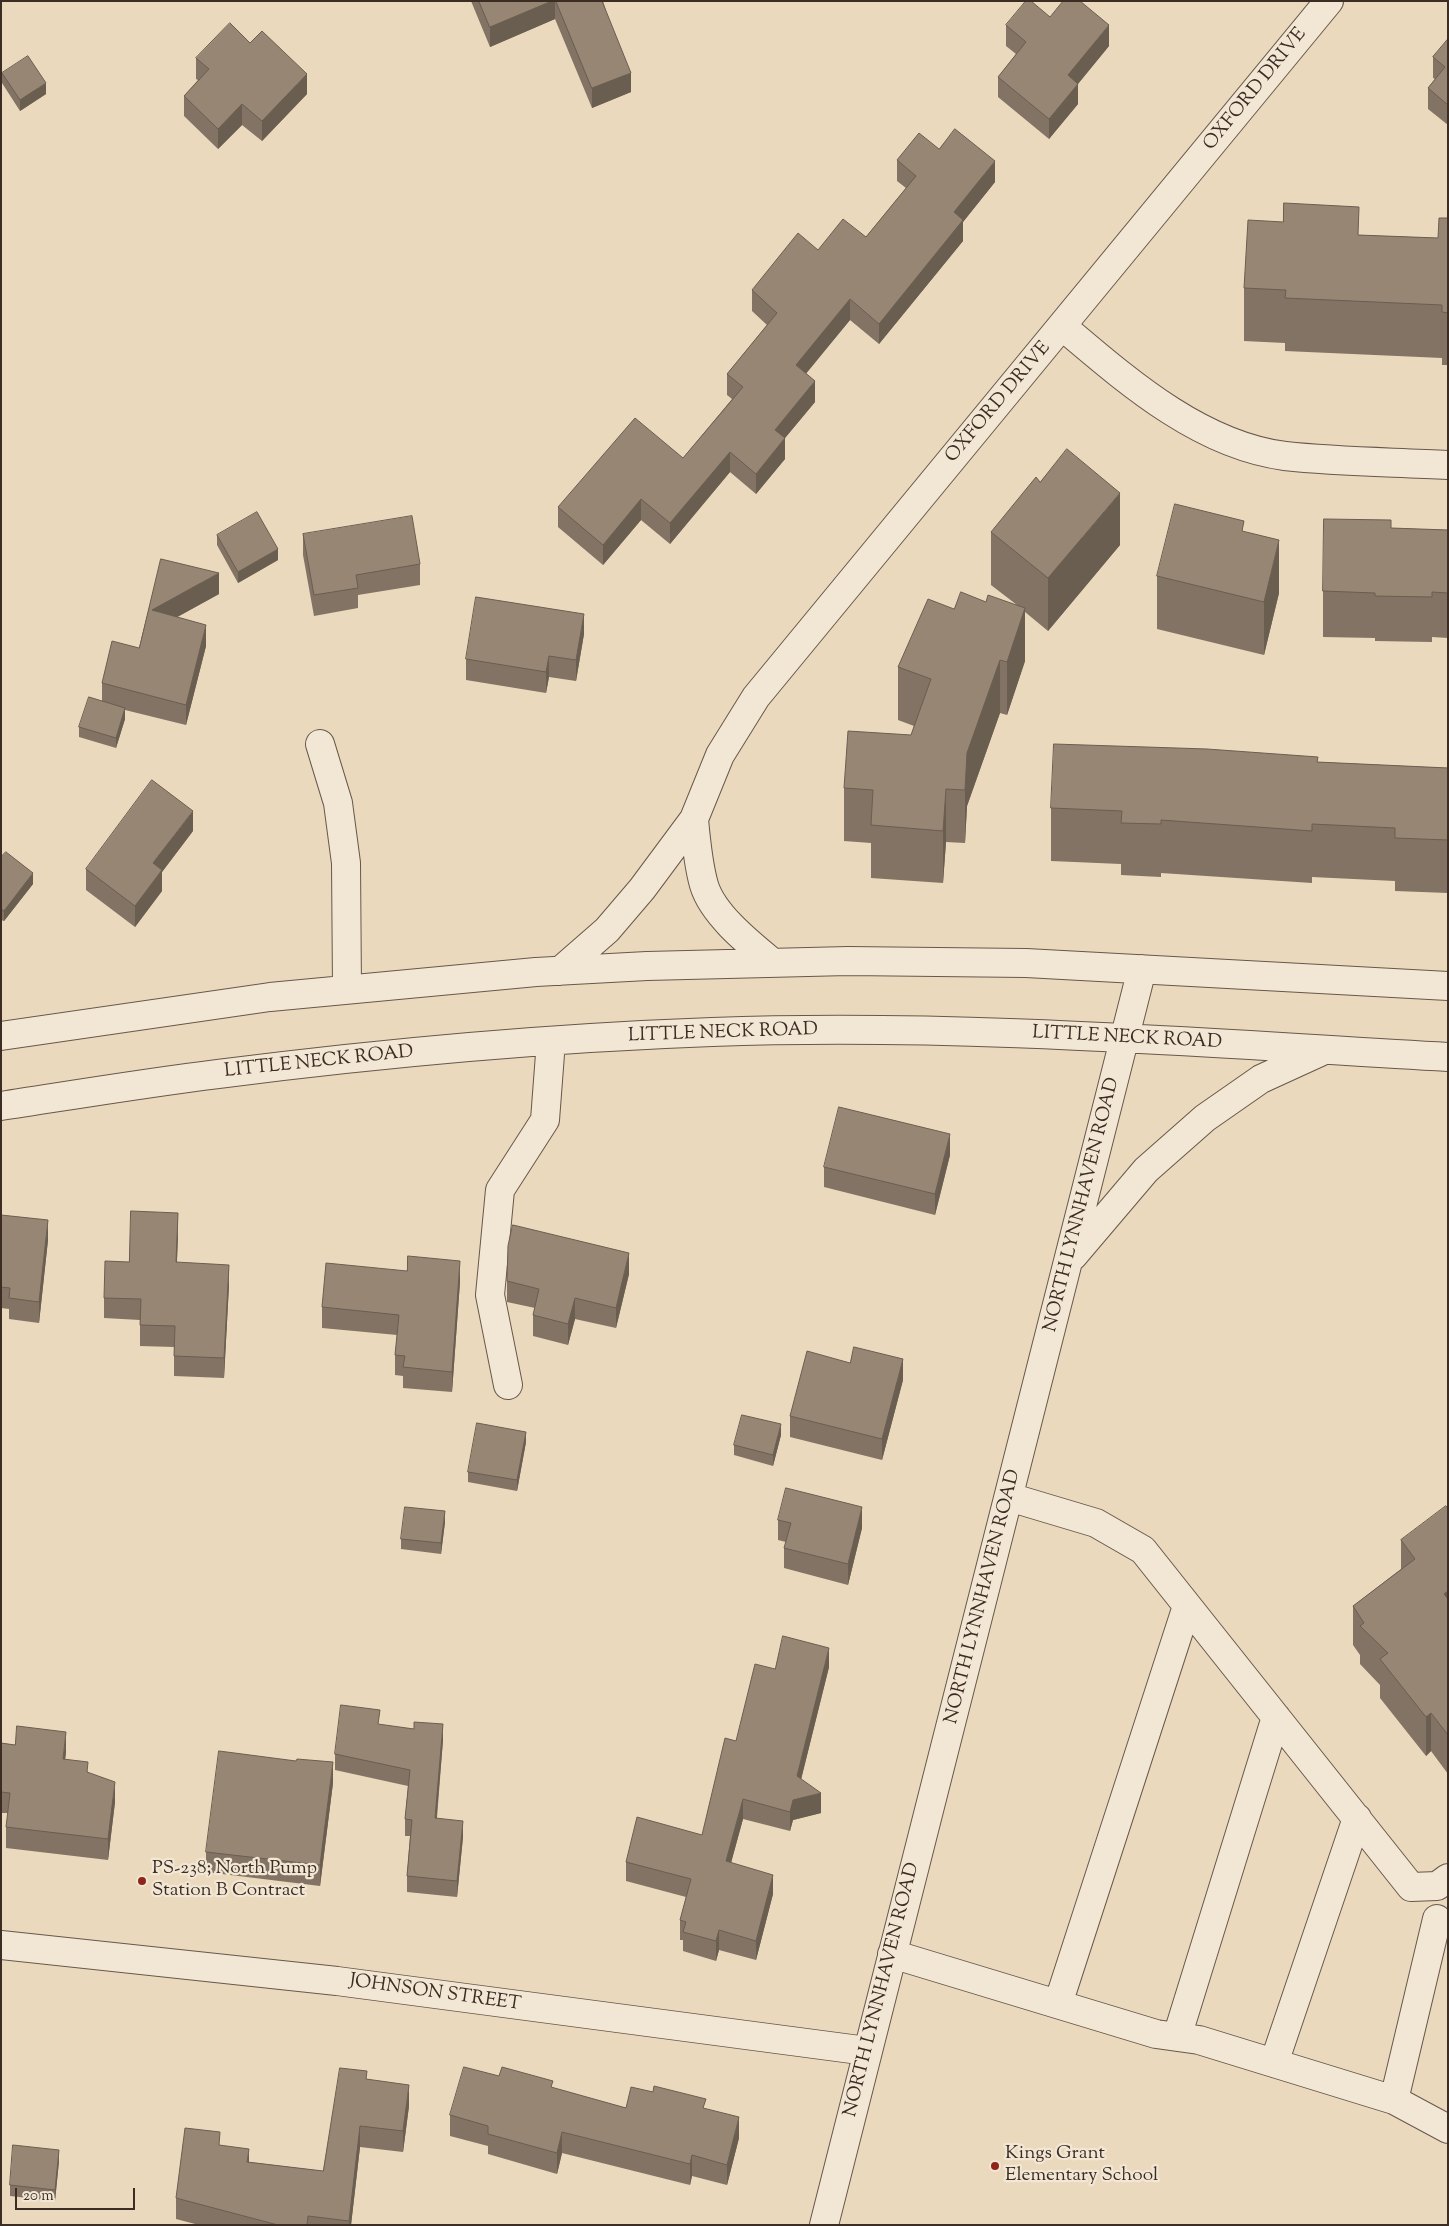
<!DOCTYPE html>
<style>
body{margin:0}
#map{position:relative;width:1449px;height:2226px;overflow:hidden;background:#ebd9be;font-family:"Sorts Mill Goudy",serif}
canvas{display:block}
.frame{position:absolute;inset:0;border:2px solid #3b2d23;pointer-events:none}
.scale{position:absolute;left:15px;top:2188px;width:120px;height:22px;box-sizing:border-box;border:2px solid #3b2d23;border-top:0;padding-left:6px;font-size:15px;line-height:18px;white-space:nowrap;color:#3b2d23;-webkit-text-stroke:4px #f2e6d5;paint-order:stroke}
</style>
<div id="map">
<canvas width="1449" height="2226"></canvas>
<div class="frame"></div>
<div class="scale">20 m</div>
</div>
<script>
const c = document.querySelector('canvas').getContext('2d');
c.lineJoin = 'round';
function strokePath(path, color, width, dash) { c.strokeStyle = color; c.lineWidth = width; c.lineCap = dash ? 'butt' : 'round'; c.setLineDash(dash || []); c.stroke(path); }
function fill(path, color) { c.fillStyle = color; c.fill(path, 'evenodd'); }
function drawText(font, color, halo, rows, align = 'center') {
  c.font = font + ' "Sorts Mill Goudy",serif'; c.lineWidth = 4.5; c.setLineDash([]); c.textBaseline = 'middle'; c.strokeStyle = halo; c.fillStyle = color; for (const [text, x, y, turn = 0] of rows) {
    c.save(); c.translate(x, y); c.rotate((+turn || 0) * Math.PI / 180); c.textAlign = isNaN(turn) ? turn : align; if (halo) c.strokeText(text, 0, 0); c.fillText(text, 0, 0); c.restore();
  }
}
const minor = new Path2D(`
 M 1062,326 C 1126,380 1199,445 1285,456 C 1339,462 1394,462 1448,465
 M 320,744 L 338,803 L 346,863 L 347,989
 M 694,819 C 696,841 698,864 704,885 C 713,915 750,944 773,963
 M 560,971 L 607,930 L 642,889 L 694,819 L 720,755 L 756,697 L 1329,1
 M 1,1036 L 270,997 L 536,972 L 647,966 L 848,961 L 1026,963 L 1448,986
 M 1,1106 C 73,1095 145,1083 218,1074 C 382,1053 547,1038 712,1032 C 957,1023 1203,1043 1448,1057
 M 1073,1256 L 1146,1170 L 1205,1118 L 1261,1079 L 1320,1052
 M 508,1385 L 490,1295 L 500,1190 L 545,1120 L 551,1041
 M 1009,1497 L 1096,1523 L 1143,1550 L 1411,1887 L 1437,1886 L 1448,1878
 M 1,1945 L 337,1981 L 867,2051
 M 892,1954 L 1156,2034 L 1199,2040 L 1394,2100 L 1448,2129
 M 1058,2004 L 1187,1606
 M 1177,2037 L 1276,1717
 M 1274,2063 L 1357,1818
 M 1394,2100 L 1437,1919
 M 824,2225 L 1142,969`);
const wall = new Path2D(`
 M 471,1 L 603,1 L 631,92 L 592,108 L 555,19 L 490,47 Z
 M 1050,17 L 1109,46 L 1078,84 L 1078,104 L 1049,139 L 998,97 L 998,77 L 1016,54 L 1006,46 L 1006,25 Z
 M 1448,39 L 1448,125 L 1428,109 L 1428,88 L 1435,79 L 1433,78 L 1433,57 Z
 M 250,43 L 307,94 L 262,141 L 242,125 L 218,149 L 184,116 L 184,96 L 198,80 L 196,79 L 196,58 Z
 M 2,73 L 46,94 L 20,111 L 2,83 Z
 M 939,149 L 995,182 L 963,222 L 963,241 L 879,344 L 850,320 L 806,373 L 815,402 L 785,438 L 785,459 L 756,494 L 730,472 L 670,544 L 641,520 L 603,565 L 558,527 L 558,507 L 683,458 L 732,399 L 727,395 L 727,374 L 767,325 L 752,311 L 752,290 L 818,250 L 866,237 L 906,188 L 897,181 L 897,160 Z
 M 1448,218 L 1448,365 L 1442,365 L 1442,358 L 1285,351 L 1285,343 L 1244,341 L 1244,288 L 1283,222 L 1359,235 L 1438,238 Z
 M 1391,528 L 1448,530 L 1448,638 L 1432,637 L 1432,642 L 1375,641 L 1375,638 L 1323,637 L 1323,591 Z
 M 1244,531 L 1279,593 L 1264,655 L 1157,629 L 1157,576 Z
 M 991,532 L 1120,545 L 1048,631 L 1025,612 L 1025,661 L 1007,715 L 1000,713 L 967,806 L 965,843 L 946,842 L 943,883 L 871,878 L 871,843 L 844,841 L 844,788 L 911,735 L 914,726 L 898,720 L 898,667 L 954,609 L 986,602 L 1017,605 L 991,585 Z
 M 303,534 L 420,564 L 420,585 L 358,595 L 358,608 L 314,616 L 303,555 Z
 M 217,535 L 278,560 L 238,583 L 217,545 Z
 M 161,559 L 219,594 L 177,617 L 206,646 L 186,725 L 125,710 L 125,719 L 116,748 L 79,737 L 79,727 L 102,701 L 102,683 L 139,648 Z
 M 584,634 L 576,681 L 549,677 L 546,693 L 466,680 L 466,659 Z
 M 1318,762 L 1448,768 L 1448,893 L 1395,891 L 1395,881 L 1312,877 L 1312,883 L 1161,873 L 1161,877 L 1121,875 L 1121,864 L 1051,861 L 1051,808 Z
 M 193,831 L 162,872 L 162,891 L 135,927 L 86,890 L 86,869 Z
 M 1,857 L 33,884 L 4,921 L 1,920 Z
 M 950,1155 L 935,1215 L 824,1187 L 824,1167 Z
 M 1,1215 L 48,1240 L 39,1323 L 9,1319 L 9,1309 L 1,1308 Z
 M 178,1234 L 177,1262 L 229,1285 L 224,1378 L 174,1376 L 174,1347 L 140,1346 L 140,1320 L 104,1318 L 104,1298 L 129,1262 Z
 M 629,1274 L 616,1328 L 575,1319 L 568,1345 L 533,1336 L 533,1315 L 535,1308 L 507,1302 L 507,1281 Z
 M 460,1282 L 452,1392 L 403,1388 L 403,1376 L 395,1375 L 395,1355 L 397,1335 L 322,1328 L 322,1307 Z
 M 903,1380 L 882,1460 L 790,1437 L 790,1416 Z
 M 781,1435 L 773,1466 L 734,1455 L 734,1445 Z
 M 526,1442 L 517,1491 L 468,1482 L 468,1472 Z
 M 1448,1509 L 1448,1774 L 1431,1751 L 1426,1756 L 1380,1698 L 1380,1685 L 1360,1664 L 1360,1655 L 1353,1645 L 1353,1606 L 1401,1569 L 1401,1540 Z
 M 778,1520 L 862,1528 L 848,1585 L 784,1568 L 784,1548 L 786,1542 L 778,1540 Z
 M 445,1522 L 441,1554 L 401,1549 L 401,1539 Z
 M 829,1667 L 801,1779 L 821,1813 L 793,1820 L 790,1831 L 743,1819 L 731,1863 L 773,1894 L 756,1960 L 719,1950 L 716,1961 L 683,1951 L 683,1940 L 680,1940 L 680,1920 L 686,1897 L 626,1881 L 626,1862 L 702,1835 L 736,1741 L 775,1669 Z
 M 380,1725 L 443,1740 L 437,1818 L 463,1837 L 457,1897 L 407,1892 L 407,1876 L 410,1836 L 405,1836 L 405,1819 L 408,1786 L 335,1770 L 335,1754 Z
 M 1,1743 L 66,1752 L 65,1759 L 88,1772 L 115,1802 L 108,1860 L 6,1848 L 6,1827 L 8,1813 L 1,1813 Z
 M 333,1783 L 320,1886 L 206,1872 L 206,1852 Z
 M 499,2076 L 553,2088 L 626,2108 L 706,2109 L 739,2138 L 727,2185 L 692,2176 L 690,2185 L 562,2153 L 557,2174 L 488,2154 L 488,2146 L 450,2136 L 450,2115 Z
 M 367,2079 L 409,2106 L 403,2152 L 360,2147 L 351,2225 L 199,2225 L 176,2219 L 176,2198 L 220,2145 L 249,2162 L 323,2171 Z
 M 59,2161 L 55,2201 L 10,2196 L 10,2185 Z`);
const shadedWall = new Path2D(`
 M 552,1 L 555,1 L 555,19 L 490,47 L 490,27 Z
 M 1109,25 L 1109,46 L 1068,96 L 1068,75 Z
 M 631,73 L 631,92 L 592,108 L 592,88 Z
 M 307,74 L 307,94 L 262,141 L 262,121 Z
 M 46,83 L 46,94 L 20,111 L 20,100 Z
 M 1078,84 L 1078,104 L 1049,139 L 1049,119 Z
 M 242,104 L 242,125 L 218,149 L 218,129 Z
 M 995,161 L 995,182 L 963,222 L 963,241 L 879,344 L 879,324 L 954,212 Z
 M 850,299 L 850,320 L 796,386 L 796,365 Z
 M 815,381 L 815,402 L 775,450 L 775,430 Z
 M 785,438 L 785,459 L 756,494 L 756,474 Z
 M 730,452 L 730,472 L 670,544 L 670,523 Z
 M 1120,493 L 1120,545 L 1048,631 L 1048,578 Z
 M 641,499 L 641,520 L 603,565 L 603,545 Z
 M 1279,540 L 1279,593 L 1264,655 L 1264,602 Z
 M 278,549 L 278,560 L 238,583 L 238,572 Z
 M 219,573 L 219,594 L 152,631 L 152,610 Z
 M 1025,608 L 1025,661 L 1007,715 L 1007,662 Z
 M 584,614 L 584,634 L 576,681 L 576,660 Z
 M 206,625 L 206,646 L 186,725 L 186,705 Z
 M 549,656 L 549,677 L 546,693 L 546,672 Z
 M 1000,660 L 1000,713 L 967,806 L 965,843 L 965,790 L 967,753 Z
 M 125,708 L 125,719 L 116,748 L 116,738 Z
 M 946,789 L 946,842 L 943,883 L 943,831 Z
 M 193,811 L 193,831 L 162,872 L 162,891 L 135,927 L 135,906 L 153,863 Z
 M 33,873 L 33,884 L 4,921 L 4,911 Z
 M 950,1134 L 950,1155 L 935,1215 L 935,1194 Z
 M 178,1213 L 178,1234 L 176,1283 L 176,1262 Z
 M 48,1220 L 48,1240 L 39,1323 L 39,1302 Z
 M 629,1253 L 629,1274 L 616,1328 L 616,1308 Z
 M 460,1261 L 460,1282 L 452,1392 L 452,1372 Z
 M 229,1265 L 229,1285 L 224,1378 L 224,1358 Z
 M 575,1298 L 575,1319 L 568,1345 L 568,1324 Z
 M 903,1359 L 903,1380 L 882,1460 L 882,1439 Z
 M 781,1424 L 781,1435 L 773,1466 L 773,1455 Z
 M 526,1432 L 526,1442 L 517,1491 L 517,1480 Z
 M 862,1507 L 862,1528 L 848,1585 L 848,1564 Z
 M 445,1511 L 445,1522 L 441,1554 L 441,1543 Z
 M 1448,1591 L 1448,1630 L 1444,1594 Z
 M 829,1648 L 829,1667 L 797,1796 L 797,1776 Z
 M 1431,1713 L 1431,1751 L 1426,1756 L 1426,1717 Z
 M 443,1724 L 443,1740 L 435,1835 L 435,1818 Z
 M 66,1732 L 66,1752 L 63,1779 L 63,1759 Z
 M 333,1762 L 333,1783 L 320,1886 L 320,1865 Z
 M 115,1782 L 115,1802 L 108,1860 L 108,1839 Z
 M 821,1793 L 821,1813 L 793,1820 L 790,1831 L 790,1812 L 793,1800 Z
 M 743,1799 L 743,1819 L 726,1881 L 726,1861 Z
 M 463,1821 L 463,1837 L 457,1897 L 457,1881 Z
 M 773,1875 L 773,1894 L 756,1960 L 756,1941 Z
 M 719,1930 L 719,1950 L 716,1961 L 716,1941 Z
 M 409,2085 L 409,2106 L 403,2152 L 403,2131 Z
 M 739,2117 L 739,2138 L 727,2185 L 727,2165 Z
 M 360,2126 L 360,2147 L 351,2225 L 349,2225 Z
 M 562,2132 L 562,2153 L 557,2174 L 557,2153 Z
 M 249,2149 L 249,2170 L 247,2162 Z
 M 59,2150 L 59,2161 L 55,2201 L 55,2190 Z
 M 692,2155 L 692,2176 L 690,2185 L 690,2164 Z`);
const building = new Path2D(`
 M 479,1 L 552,1 L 490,27 Z
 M 556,1 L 602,1 L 631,73 L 592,88 Z
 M 1026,1 L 1031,1 L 1050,17 L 1063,1 L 1080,1 L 1109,25 L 1068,75 L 1078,84 L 1049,119 L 998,77 L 1026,42 L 1006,25 Z
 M 230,23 L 250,43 L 262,31 L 307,74 L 262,121 L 242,104 L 218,129 L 184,96 L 209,69 L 196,58 Z
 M 1448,39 L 1448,105 L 1428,88 L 1445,67 L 1433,57 Z
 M 28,56 L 46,83 L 20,100 L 2,73 Z
 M 955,129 L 995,161 L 954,212 L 963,220 L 879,324 L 850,299 L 796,365 L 815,381 L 775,430 L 785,438 L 756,474 L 730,452 L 670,523 L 641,499 L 603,545 L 558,507 L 635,418 L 683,458 L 743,387 L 727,374 L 777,313 L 752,290 L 798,233 L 818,250 L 843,219 L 866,237 L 916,176 L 897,160 L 919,133 L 939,149 Z
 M 1284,203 L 1359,207 L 1358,235 L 1438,238 L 1439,218 L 1448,218 L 1448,313 L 1442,312 L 1442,305 L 1285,298 L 1286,290 L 1244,288 L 1248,220 L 1283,222 Z
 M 1067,449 L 1120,493 L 1048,578 L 991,532 L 1036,477 L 1040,482 Z
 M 1175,504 L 1244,521 L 1242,531 L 1279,540 L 1264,602 L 1157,576 Z
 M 257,512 L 278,549 L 238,572 L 217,535 Z
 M 412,516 L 420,564 L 356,575 L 358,588 L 314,595 L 303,534 Z
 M 1324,519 L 1391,520 L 1391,528 L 1448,530 L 1448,593 L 1432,592 L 1432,597 L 1375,596 L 1375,593 L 1323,591 Z
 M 161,559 L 219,573 L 152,610 L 206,625 L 186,705 L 102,683 L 112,641 L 139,648 Z
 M 961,592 L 986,602 L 988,595 L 1025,608 L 1007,662 L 1000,660 L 967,753 L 965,790 L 946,789 L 943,831 L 871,825 L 873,790 L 844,788 L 848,731 L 911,735 L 931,679 L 898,667 L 928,599 L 954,609 Z
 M 476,597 L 584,614 L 576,660 L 549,656 L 546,672 L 466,659 Z
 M 89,697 L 125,708 L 116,738 L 79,727 Z
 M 1054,744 L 1207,749 L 1318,757 L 1317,762 L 1448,768 L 1448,840 L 1395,838 L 1395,828 L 1312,824 L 1312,831 L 1161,820 L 1161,824 L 1121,823 L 1122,811 L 1051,808 Z
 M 152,780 L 193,811 L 153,863 L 162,870 L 135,906 L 86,869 Z
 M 6,852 L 33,873 L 4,911 L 1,909 L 1,857 Z
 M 839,1107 L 950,1134 L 935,1194 L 824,1167 Z
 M 131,1211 L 178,1213 L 176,1262 L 229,1265 L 224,1358 L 174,1356 L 175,1326 L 140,1325 L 141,1299 L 104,1298 L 105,1261 L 129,1262 Z
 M 1,1215 L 48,1220 L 39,1302 L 9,1298 L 10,1288 L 1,1287 Z
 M 513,1225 L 629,1253 L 616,1308 L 575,1298 L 568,1324 L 533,1315 L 539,1289 L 507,1281 L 508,1246 Z
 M 408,1256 L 460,1261 L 452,1372 L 403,1367 L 405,1356 L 395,1355 L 399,1315 L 322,1307 L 326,1263 L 407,1271 Z
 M 854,1347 L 903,1359 L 882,1439 L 790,1416 L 807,1351 L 850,1363 Z
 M 742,1415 L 781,1424 L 773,1455 L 734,1445 Z
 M 477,1423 L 526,1432 L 517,1480 L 468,1472 Z
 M 786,1488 L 862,1507 L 848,1564 L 784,1548 L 791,1523 L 778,1520 Z
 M 1446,1506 L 1448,1509 L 1448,1591 L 1444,1594 L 1448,1599 L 1448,1735 L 1431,1713 L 1426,1717 L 1380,1659 L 1388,1653 L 1360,1626 L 1364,1623 L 1353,1606 L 1415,1559 L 1401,1540 Z
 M 405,1507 L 445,1511 L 441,1543 L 401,1539 Z
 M 783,1636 L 829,1648 L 797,1776 L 821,1793 L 793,1800 L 790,1812 L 743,1799 L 726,1861 L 773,1875 L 756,1941 L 719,1930 L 716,1941 L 683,1932 L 686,1922 L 680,1920 L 691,1879 L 626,1862 L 637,1817 L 702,1835 L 725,1738 L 736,1741 L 755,1664 L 775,1669 Z
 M 341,1705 L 380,1710 L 378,1724 L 414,1729 L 414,1722 L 443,1724 L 435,1818 L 463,1821 L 457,1881 L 407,1876 L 412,1820 L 405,1819 L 410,1770 L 335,1754 Z
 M 17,1726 L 66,1732 L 63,1759 L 88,1762 L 87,1772 L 115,1782 L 108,1839 L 6,1827 L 10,1793 L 1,1792 L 1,1743 L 15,1745 Z
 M 219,1751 L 296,1761 L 297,1759 L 333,1762 L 320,1865 L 206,1852 Z
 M 464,2067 L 499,2076 L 502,2067 L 553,2081 L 551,2087 L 626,2108 L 631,2087 L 653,2092 L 654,2086 L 706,2099 L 703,2108 L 739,2117 L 727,2165 L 692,2155 L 690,2164 L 562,2132 L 557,2153 L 488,2134 L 488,2126 L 450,2115 Z
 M 340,2068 L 367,2071 L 366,2079 L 409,2085 L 403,2131 L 360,2126 L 349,2221 L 308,2216 L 307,2225 L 278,2225 L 176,2198 L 185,2128 L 220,2132 L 219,2145 L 249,2149 L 247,2162 L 323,2171 Z
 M 13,2145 L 59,2150 L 55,2190 L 10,2185 Z`);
const markers = [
 [142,1881,5,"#8f2418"],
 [995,2166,5,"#8f2418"]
];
const streetNames = [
 ["OXFORD DRIVE",1256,90,-51],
 ["OXFORD DRIVE",999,403,-50],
 ["LITTLE NECK ROAD",723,1034,-2],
 ["LITTLE NECK ROAD",1127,1039,3],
 ["LITTLE NECK ROAD",319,1063,-6],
 ["NORTH LYNNHAVEN ROAD",1083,1205,-76],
 ["NORTH LYNNHAVEN ROAD",984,1597,-76],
 ["NORTH LYNNHAVEN ROAD",883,1990,-76],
 ["JOHNSON STREET",435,1994,8]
];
const poiNames = [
 ["PS-238; North Pump",152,1870],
 ["Station B Contract",152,1892],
 ["Kings Grant",1005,2155],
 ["Elementary School",1005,2177]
];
strokePath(minor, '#67584a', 30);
strokePath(minor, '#f2e6d5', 28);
fill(wall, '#827364');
fill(shadedWall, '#6a5e51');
fill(building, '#978674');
strokePath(building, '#6a5e51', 1);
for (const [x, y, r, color] of markers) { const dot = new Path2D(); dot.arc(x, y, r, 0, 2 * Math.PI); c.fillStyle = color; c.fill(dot); strokePath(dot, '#f2e6d5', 2); }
drawText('19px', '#3b2d23', '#f2e6d5', streetNames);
drawText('19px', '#3b2d23', '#f2e6d5', poiNames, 'left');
</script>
